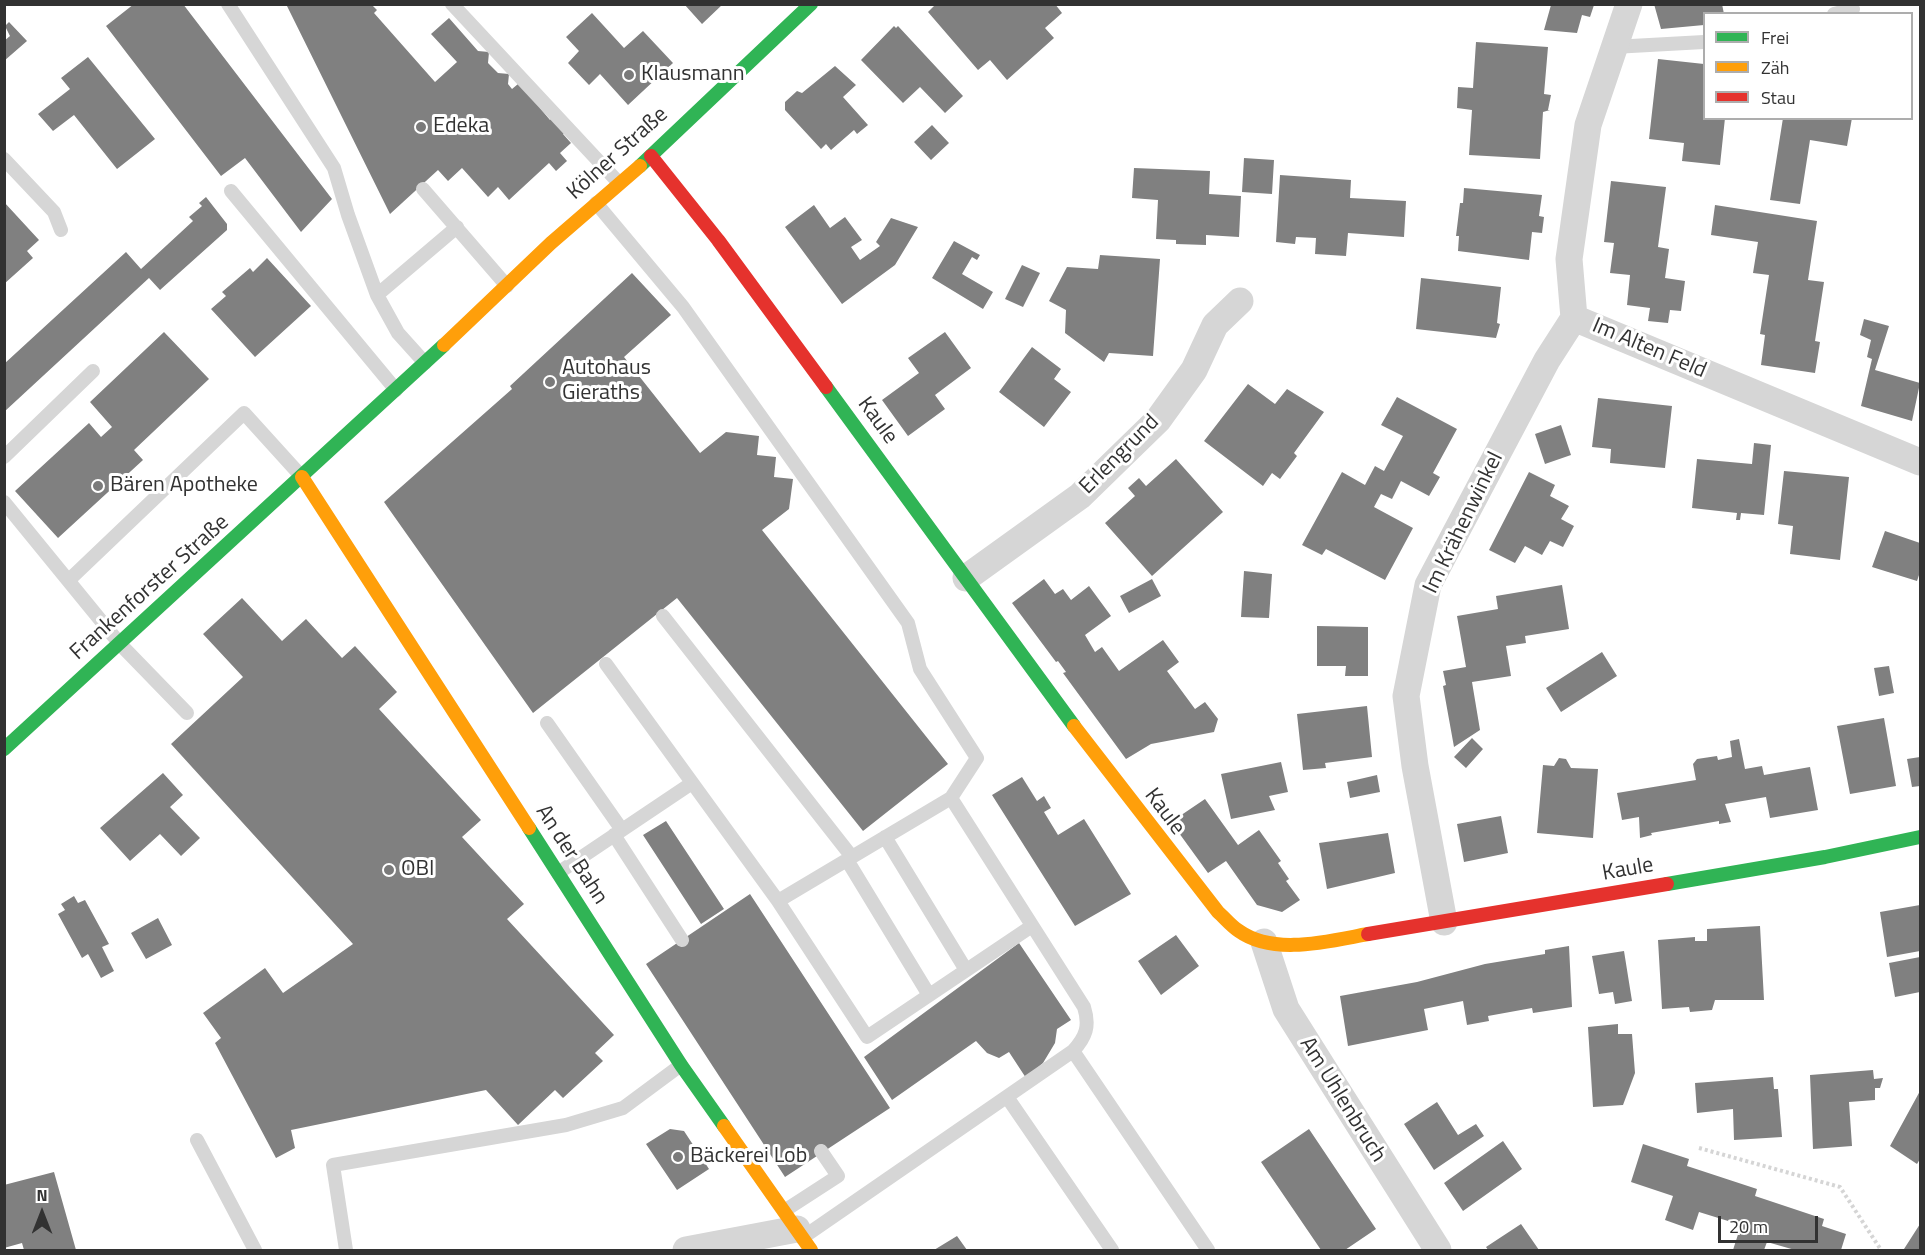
<!DOCTYPE html>
<meta charset="utf-8">
<style>
body{margin:0}
#map{position:relative;width:1925px;height:1255px;overflow:hidden;background:#fff;font-family:"Titillium Web",sans-serif}
canvas{display:block}
.frame{position:absolute;inset:0;border:6px solid #323232;pointer-events:none}
.legend{position:absolute;left:1703px;top:12px;width:210px;height:108px;box-sizing:border-box;background:#fff;border:2px solid #adadad;margin:0;padding:8px 10px;list-style:none;font-size:18px;color:#323232}
.legend li{display:flex;align-items:center;gap:12px;height:30px}
.legend b{width:30px;border:2px solid #adadad}
.north{position:absolute;left:12px;top:1183px;width:60px;height:60px;-webkit-text-stroke:4px #fff;paint-order:stroke;rotate:0deg;font-size:16px;font-weight:700;line-height:24px;text-align:center;color:#323232}
.north::after{content:'';display:block;margin:auto;width:21px;height:27px;background:#323232;clip-path:polygon(50% 0,100% 100%,50% 72%,0 100%)}
.scale{position:absolute;left:1718px;top:1216px;width:100px;height:27px;box-sizing:border-box;border:3px solid #323232;border-top:0;padding-left:8px;font-size:18px;line-height:21px;white-space:nowrap;color:#323232;-webkit-text-stroke:4px #fff;paint-order:stroke}
</style>
<div id="map">
<canvas width="1925" height="1255"></canvas>
<div class="frame"></div>
<ul class="legend">
<li><b style="height:8px;background:#30b455"></b>Frei</li>
<li><b style="height:8px;background:#ff9f0a"></b>Zäh</li>
<li><b style="height:8px;background:#e5322d"></b>Stau</li>
</ul>
<div class="north">N</div>
<div class="scale">20 m</div>
</div>
<script>
const c = document.querySelector('canvas').getContext('2d');
c.lineJoin = 'round';
function fill(path, color) { c.fillStyle = color; c.fill(path, 'evenodd'); }
function strokePath(path, color, width, dash) { c.strokeStyle = color; c.lineWidth = width; c.lineCap = dash ? 'butt' : 'round'; c.setLineDash(dash || []); c.stroke(path); }
function drawText(font, color, halo, rows, align = 'center') {
  c.font = font + ' "Titillium Web",sans-serif'; c.lineWidth = 6; c.setLineDash([]); c.textBaseline = 'middle'; c.strokeStyle = halo; c.fillStyle = color; for (const [text, x, y, turn = 0] of rows) {
    c.save(); c.translate(x, y); c.rotate((+turn || 0) * Math.PI / 180); c.textAlign = isNaN(turn) ? turn : align; if (halo) c.strokeText(text, 0, 0); c.fillText(text, 0, 0); c.restore();
  }
}
const building = new Path2D(`
 M 134,4 L 183,4 L 332,199 L 301,232 L 245,158 L 221,176 L 106,26 Z
 M 286,4 L 371,4 L 377,10 L 374,13 L 435,82 L 457,62 L 431,34 L 449,18 L 478,51 L 489,52 L 488,63 L 498,73 L 509,74 L 508,84 L 512,89 L 518,84 L 543,105 L 540,108 L 550,120 L 553,116 L 567,131 L 563,134 L 571,143 L 560,153 L 567,161 L 556,171 L 549,163 L 509,200 L 498,187 L 488,197 L 462,168 L 448,181 L 438,170 L 390,214 Z
 M 684,4 L 723,4 L 702,24 Z
 M 936,4 L 1055,4 L 1062,13 L 1045,28 L 1054,38 L 1007,80 L 990,60 L 978,70 L 928,12 Z
 M 1654,4 L 1722,4 L 1724,14 L 1704,14 L 1704,25 L 1661,29 Z
 M 1551,5 L 1594,5 L 1590,17 L 1582,15 L 1577,33 L 1544,30 Z
 M 592,13 L 624,48 L 643,31 L 673,63 L 628,105 L 600,74 L 589,85 L 568,63 L 579,51 L 566,37 Z
 M 9,22 L 27,41 L 4,61 L 4,41 L 10,36 L 5,26 Z
 M 894,26 L 896,28 L 898,26 L 963,96 L 945,113 L 920,87 L 903,103 L 861,60 Z
 M 1476,42 L 1548,47 L 1544,94 L 1551,95 L 1548,110 L 1550,110 L 1543,112 L 1540,159 L 1469,155 L 1472,110 L 1457,108 L 1458,87 L 1473,88 Z
 M 88,57 L 155,139 L 117,169 L 74,115 L 53,131 L 38,114 L 70,89 L 61,78 Z
 M 1658,59 L 1704,64 L 1704,118 L 1725,118 L 1720,165 L 1682,161 L 1684,143 L 1649,139 Z
 M 835,66 L 856,85 L 843,97 L 868,125 L 857,134 L 854,130 L 831,150 L 826,144 L 821,149 L 785,110 L 785,102 L 797,91 L 802,93 Z
 M 1783,118 L 1852,118 L 1847,146 L 1810,140 L 1800,204 L 1770,200 Z
 M 932,125 L 949,143 L 931,160 L 914,142 Z
 M 1244,158 L 1274,160 L 1272,194 L 1242,192 Z
 M 1134,168 L 1210,171 L 1209,194 L 1241,196 L 1239,237 L 1206,235 L 1206,245 L 1176,244 L 1176,240 L 1156,239 L 1158,200 L 1132,198 Z
 M 1280,175 L 1351,180 L 1350,198 L 1406,201 L 1404,237 L 1348,233 L 1346,256 L 1315,254 L 1316,238 L 1296,237 L 1295,244 L 1276,242 Z
 M 1611,181 L 1666,187 L 1658,247 L 1669,249 L 1665,278 L 1685,281 L 1681,311 L 1670,310 L 1668,323 L 1648,321 L 1650,308 L 1627,305 L 1630,275 L 1610,273 L 1614,243 L 1604,242 Z
 M 1464,188 L 1542,195 L 1539,216 L 1544,217 L 1542,233 L 1532,232 L 1529,260 L 1458,251 L 1459,236 L 1456,236 L 1460,203 L 1463,203 Z
 M 206,197 L 227,224 L 227,230 L 160,290 L 149,278 L 4,412 L 4,364 L 126,252 L 141,269 L 193,221 L 189,217 L 202,206 L 199,203 Z
 M 4,202 L 39,240 L 27,251 L 33,258 L 4,284 Z
 M 814,205 L 830,228 L 845,217 L 862,240 L 851,247 L 860,260 L 880,246 L 876,242 L 891,218 L 918,227 L 895,265 L 842,304 L 785,227 Z
 M 1715,205 L 1817,221 L 1808,280 L 1824,282 L 1815,341 L 1820,342 L 1815,373 L 1761,365 L 1765,335 L 1760,334 L 1769,275 L 1753,273 L 1758,242 L 1711,235 Z
 M 954,241 L 980,255 L 977,260 L 972,257 L 962,274 L 993,292 L 983,309 L 932,278 Z
 M 1100,255 L 1160,259 L 1153,356 L 1109,353 L 1104,362 L 1065,333 L 1066,310 L 1049,301 L 1067,267 L 1098,269 Z
 M 267,258 L 311,306 L 255,357 L 211,309 L 226,296 L 222,292 L 250,268 L 253,272 Z
 M 1022,265 L 1040,273 L 1023,307 L 1005,299 Z
 M 632,273 L 671,315 L 624,357 L 700,453 L 726,432 L 759,436 L 757,455 L 776,457 L 774,477 L 793,479 L 789,509 L 762,530 L 948,764 L 863,831 L 677,598 L 533,713 L 384,502 L 512,389 L 510,386 Z
 M 1421,278 L 1501,287 L 1497,323 L 1500,324 L 1496,338 L 1416,329 Z
 M 1864,319 L 1889,326 L 1875,370 L 1920,383 L 1912,421 L 1861,406 L 1872,359 L 1867,357 L 1871,340 L 1860,335 Z
 M 164,332 L 209,379 L 134,450 L 143,460 L 58,538 L 15,491 L 89,423 L 101,437 L 112,427 L 90,402 Z
 M 945,332 L 971,368 L 935,395 L 945,409 L 908,436 L 882,400 L 919,373 L 908,358 Z
 M 1032,347 L 1061,369 L 1054,379 L 1071,392 L 1044,427 L 999,392 Z
 M 1248,384 L 1275,404 L 1287,389 L 1324,412 L 1294,453 L 1297,456 L 1280,479 L 1272,473 L 1263,486 L 1204,441 Z
 M 1397,397 L 1457,429 L 1433,473 L 1440,477 L 1429,496 L 1401,481 L 1392,499 L 1381,494 L 1374,507 L 1413,528 L 1385,580 L 1326,549 L 1322,555 L 1302,545 L 1342,472 L 1365,485 L 1375,466 L 1384,471 L 1403,436 L 1381,425 Z
 M 1598,398 L 1672,406 L 1665,468 L 1610,463 L 1611,449 L 1592,447 Z
 M 1561,425 L 1571,455 L 1545,464 L 1535,434 Z
 M 1754,443 L 1771,445 L 1764,515 L 1741,513 L 1740,520 L 1736,520 L 1737,513 L 1692,508 L 1697,459 L 1752,464 Z
 M 1176,459 L 1223,512 L 1152,576 L 1105,523 L 1135,496 L 1128,488 L 1139,478 L 1146,486 Z
 M 1784,471 L 1849,477 L 1840,560 L 1790,554 L 1793,526 L 1778,524 Z
 M 1529,472 L 1555,485 L 1550,496 L 1569,506 L 1561,519 L 1574,526 L 1563,547 L 1550,541 L 1542,555 L 1525,546 L 1515,563 L 1489,550 Z
 M 1885,531 L 1920,543 L 1920,572 L 1917,581 L 1872,567 Z
 M 1244,571 L 1272,574 L 1269,618 L 1241,617 Z
 M 1044,579 L 1055,594 L 1063,589 L 1071,600 L 1089,586 L 1111,616 L 1085,635 L 1095,652 L 1102,647 L 1119,671 L 1163,640 L 1179,662 L 1167,671 L 1195,709 L 1205,702 L 1218,719 L 1214,732 L 1151,744 L 1126,759 L 1063,673 L 1066,672 L 1058,661 L 1056,662 L 1012,603 Z
 M 1152,579 L 1161,596 L 1129,613 L 1120,596 Z
 M 1562,585 L 1569,629 L 1525,636 L 1526,643 L 1506,646 L 1511,676 L 1472,682 L 1480,730 L 1454,747 L 1443,686 L 1446,685 L 1443,671 L 1466,667 L 1457,616 L 1498,609 L 1496,596 Z
 M 242,598 L 282,641 L 306,619 L 342,658 L 355,646 L 397,692 L 379,709 L 481,820 L 462,837 L 524,904 L 507,919 L 614,1035 L 595,1053 L 603,1061 L 563,1098 L 555,1090 L 518,1125 L 486,1090 L 291,1130 L 295,1148 L 276,1158 L 215,1043 L 221,1038 L 203,1013 L 265,968 L 283,993 L 353,944 L 171,744 L 243,677 L 203,634 Z
 M 1317,626 L 1368,627 L 1368,676 L 1345,676 L 1346,666 L 1317,666 Z
 M 1602,652 L 1617,676 L 1561,712 L 1546,688 Z
 M 1889,666 L 1894,693 L 1879,696 L 1874,668 Z
 M 1367,706 L 1372,757 L 1325,763 L 1326,768 L 1303,770 L 1297,714 Z
 M 1884,718 L 1896,786 L 1850,794 L 1837,726 Z
 M 1472,738 L 1483,749 L 1466,768 L 1454,757 Z
 M 1739,739 L 1745,769 L 1762,766 L 1764,775 L 1810,767 L 1818,810 L 1770,818 L 1766,797 L 1725,804 L 1731,822 L 1719,824 L 1719,821 L 1651,833 L 1652,835 L 1640,838 L 1639,817 L 1622,820 L 1617,793 L 1696,780 L 1693,764 L 1697,759 L 1717,756 L 1718,760 L 1732,757 L 1730,741 Z
 M 1920,757 L 1920,786 L 1912,787 L 1907,759 Z
 M 1559,758 L 1566,759 L 1571,768 L 1598,769 L 1593,838 L 1537,833 L 1543,765 L 1554,766 Z
 M 1281,762 L 1288,792 L 1269,796 L 1275,810 L 1231,819 L 1221,774 Z
 M 163,773 L 183,795 L 170,807 L 200,838 L 181,856 L 160,834 L 130,861 L 100,828 Z
 M 1377,775 L 1380,792 L 1350,798 L 1347,782 Z
 M 1022,777 L 1037,801 L 1044,796 L 1051,808 L 1044,812 L 1058,835 L 1084,819 L 1131,894 L 1075,926 L 992,795 Z
 M 1205,799 L 1238,845 L 1259,830 L 1281,861 L 1278,863 L 1289,879 L 1286,881 L 1300,900 L 1282,912 L 1257,905 L 1226,861 L 1208,873 L 1171,822 Z
 M 1501,816 L 1508,853 L 1464,862 L 1457,824 Z
 M 666,821 L 724,909 L 701,924 L 643,835 Z
 M 1388,833 L 1395,873 L 1327,889 L 1319,843 Z
 M 750,894 L 890,1108 L 785,1177 L 646,964 Z
 M 74,896 L 78,903 L 85,900 L 109,944 L 102,947 L 114,971 L 101,978 L 88,954 L 82,958 L 58,914 L 65,910 L 61,904 Z
 M 1920,905 L 1920,951 L 1887,957 L 1880,912 Z
 M 158,918 L 172,945 L 146,959 L 131,933 Z
 M 1760,926 L 1764,1000 L 1715,1000 L 1712,1010 L 1690,1012 L 1689,1007 L 1662,1009 L 1658,940 L 1695,937 L 1695,941 L 1707,941 L 1707,929 Z
 M 1176,935 L 1199,966 L 1161,995 L 1138,961 Z
 M 1019,943 L 1071,1020 L 1057,1029 L 1055,1043 L 1043,1063 L 1026,1078 L 1009,1052 L 999,1058 L 987,1053 L 976,1041 L 892,1100 L 864,1057 Z
 M 1569,946 L 1572,1007 L 1533,1013 L 1532,1008 L 1488,1016 L 1489,1021 L 1467,1025 L 1463,1001 L 1424,1009 L 1428,1030 L 1348,1046 L 1340,996 L 1417,982 L 1485,964 L 1545,954 L 1545,950 Z
 M 1624,951 L 1632,1001 L 1615,1004 L 1613,992 L 1599,994 L 1592,956 Z
 M 1920,957 L 1920,992 L 1895,997 L 1889,963 Z
 M 1618,1024 L 1618,1034 L 1632,1034 L 1635,1073 L 1623,1105 L 1593,1107 L 1588,1027 Z
 M 1873,1070 L 1874,1079 L 1883,1078 L 1880,1088 L 1875,1088 L 1875,1100 L 1849,1102 L 1852,1146 L 1813,1149 L 1810,1075 Z
 M 1773,1077 L 1774,1089 L 1778,1089 L 1782,1137 L 1734,1140 L 1733,1109 L 1697,1113 L 1695,1083 Z
 M 1920,1091 L 1920,1159 L 1917,1164 L 1890,1146 Z
 M 1437,1102 L 1458,1135 L 1476,1124 L 1484,1136 L 1434,1170 L 1404,1124 Z
 M 670,1129 L 684,1131 L 709,1169 L 677,1190 L 646,1144 Z
 M 1309,1129 L 1376,1229 L 1345,1250 L 1321,1250 L 1261,1162 Z
 M 1503,1141 L 1522,1169 L 1463,1211 L 1444,1183 Z
 M 1643,1144 L 1689,1159 L 1687,1166 L 1757,1189 L 1755,1196 L 1824,1219 L 1822,1226 L 1846,1234 L 1841,1250 L 1795,1250 L 1767,1242 L 1764,1250 L 1733,1250 L 1741,1225 L 1699,1212 L 1693,1230 L 1665,1220 L 1673,1196 L 1631,1182 Z
 M 54,1172 L 76,1250 L 24,1250 L 22,1243 L 4,1248 L 4,1185 Z
 M 1521,1224 L 1539,1250 L 1488,1250 L 1486,1247 Z
 M 1920,1224 L 1920,1250 L 1906,1250 L 1904,1249 Z
 M 957,1236 L 967,1250 L 934,1250 Z`);
const path = new Path2D(`
 M 1699,1148 L 1840,1187 L 1881,1250`);
const lane = new Path2D(`
 M 228,4 L 334,168 L 348,215 L 377,295 L 457,227
 M 452,4 L 619,183
 M 1834,14 L 1853,9
 M 1613,47 L 1704,42
 M 4,159 L 54,212 L 61,230
 M 423,189 L 507,286
 M 231,191 L 396,390
 M 596,203 L 683,307 L 908,623 L 920,669 L 977,758 L 951,798 L 778,901 L 606,664
 M 377,295 L 398,333 L 425,363
 M 4,457 L 93,371
 M 4,502 L 120,644 L 187,713
 M 69,580 L 244,413 L 302,477
 M 663,616 L 852,857
 M 547,723 L 622,830 L 558,873
 M 622,830 L 692,783
 M 614,835 L 682,940
 M 885,837 L 966,970
 M 847,860 L 929,995
 M 778,901 L 867,1037 L 1032,926
 M 1073,1051 L 1208,1250
 M 1007,1097 L 1112,1250
 M 197,1140 L 255,1250
 M 784,1211 L 838,1176 L 821,1151
 M 802,1238 L 1073,1051 C 1086,1037 1090,1026 1084,1007 L 951,798
 M 346,1250 L 333,1165 L 566,1125 L 623,1108 L 681,1065`);
const street = new Path2D(`
 M 1629,4 L 1588,125 L 1569,259 L 1574,318 L 1920,462
 M 966,578 L 1080,496 L 1158,420 L 1194,370 L 1215,325 L 1240,301
 M 1444,922 L 1415,766 L 1406,696 L 1428,585 L 1547,360 L 1574,318
 M 1264,942 L 1286,1009 L 1438,1250
 M 686,1250 L 797,1229`);
const fast = new Path2D(`
 M 640,166 L 811,4
 M 826,387 L 1074,726
 M 4,749 L 444,345
 M 529,828 L 681,1065 L 724,1126
 M 1667,884 L 1825,857 L 1920,837`);
const slow = new Path2D(`
 M 444,345 L 551,243 L 640,166
 M 302,477 L 529,828
 M 1074,726 L 1218,912 C 1225,918 1231,926 1239,931 C 1274,956 1329,941 1368,934
 M 724,1126 L 811,1250`);
const jam = new Path2D(`
 M 651,156 L 718,240 L 826,387
 M 1368,934 L 1667,884`);
const markers = [
 [629,75,6,"#7a7a7a"],
 [421,127,6,"#7a7a7a"],
 [550,382,6,"#7a7a7a"],
 [98,486,6,"#7a7a7a"],
 [389,870,6,"#7a7a7a"],
 [678,1157,6,"#7a7a7a"]
];
const poiNames = [
 ["Klausmann",641,75],
 ["Edeka",433,127],
 ["Autohaus",562,369],
 ["Gieraths",562,394],
 ["Bären Apotheke",110,486],
 ["OBI",401,870],
 ["Bäckerei Lob",690,1157]
];
const streetNames = [
 ["Kölner Straße",618,154,-42],
 ["Im Alten Feld",1649,349,23],
 ["Kaule",877,421,54],
 ["Erlengrund",1120,455,-45],
 ["Im Krähenwinkel",1464,523,-64],
 ["Frankenforster Straße",150,588,-42],
 ["Kaule",1164,812,53],
 ["An der Bahn",571,855,57],
 ["Kaule",1628,870,-10],
 ["Am Uhlenbruch",1342,1100,58]
];
fill(building, '#808080');
strokePath(path, '#d5d5d5', 4, [3, 3]);
strokePath(lane, '#d6d6d6', 14);
strokePath(street, '#d6d6d6', 27);
strokePath(fast, '#30b455', 14);
strokePath(slow, '#ff9f0a', 14);
strokePath(jam, '#e5322d', 14);
for (const [x, y, r, color] of markers) { const dot = new Path2D(); dot.arc(x, y, r, 0, 2 * Math.PI); c.fillStyle = color; c.fill(dot); strokePath(dot, '#fff', 2); }
drawText('22px', '#323232', '#fff', poiNames, 'left');
drawText('22px', '#323232', '#fff', streetNames);
</script>
